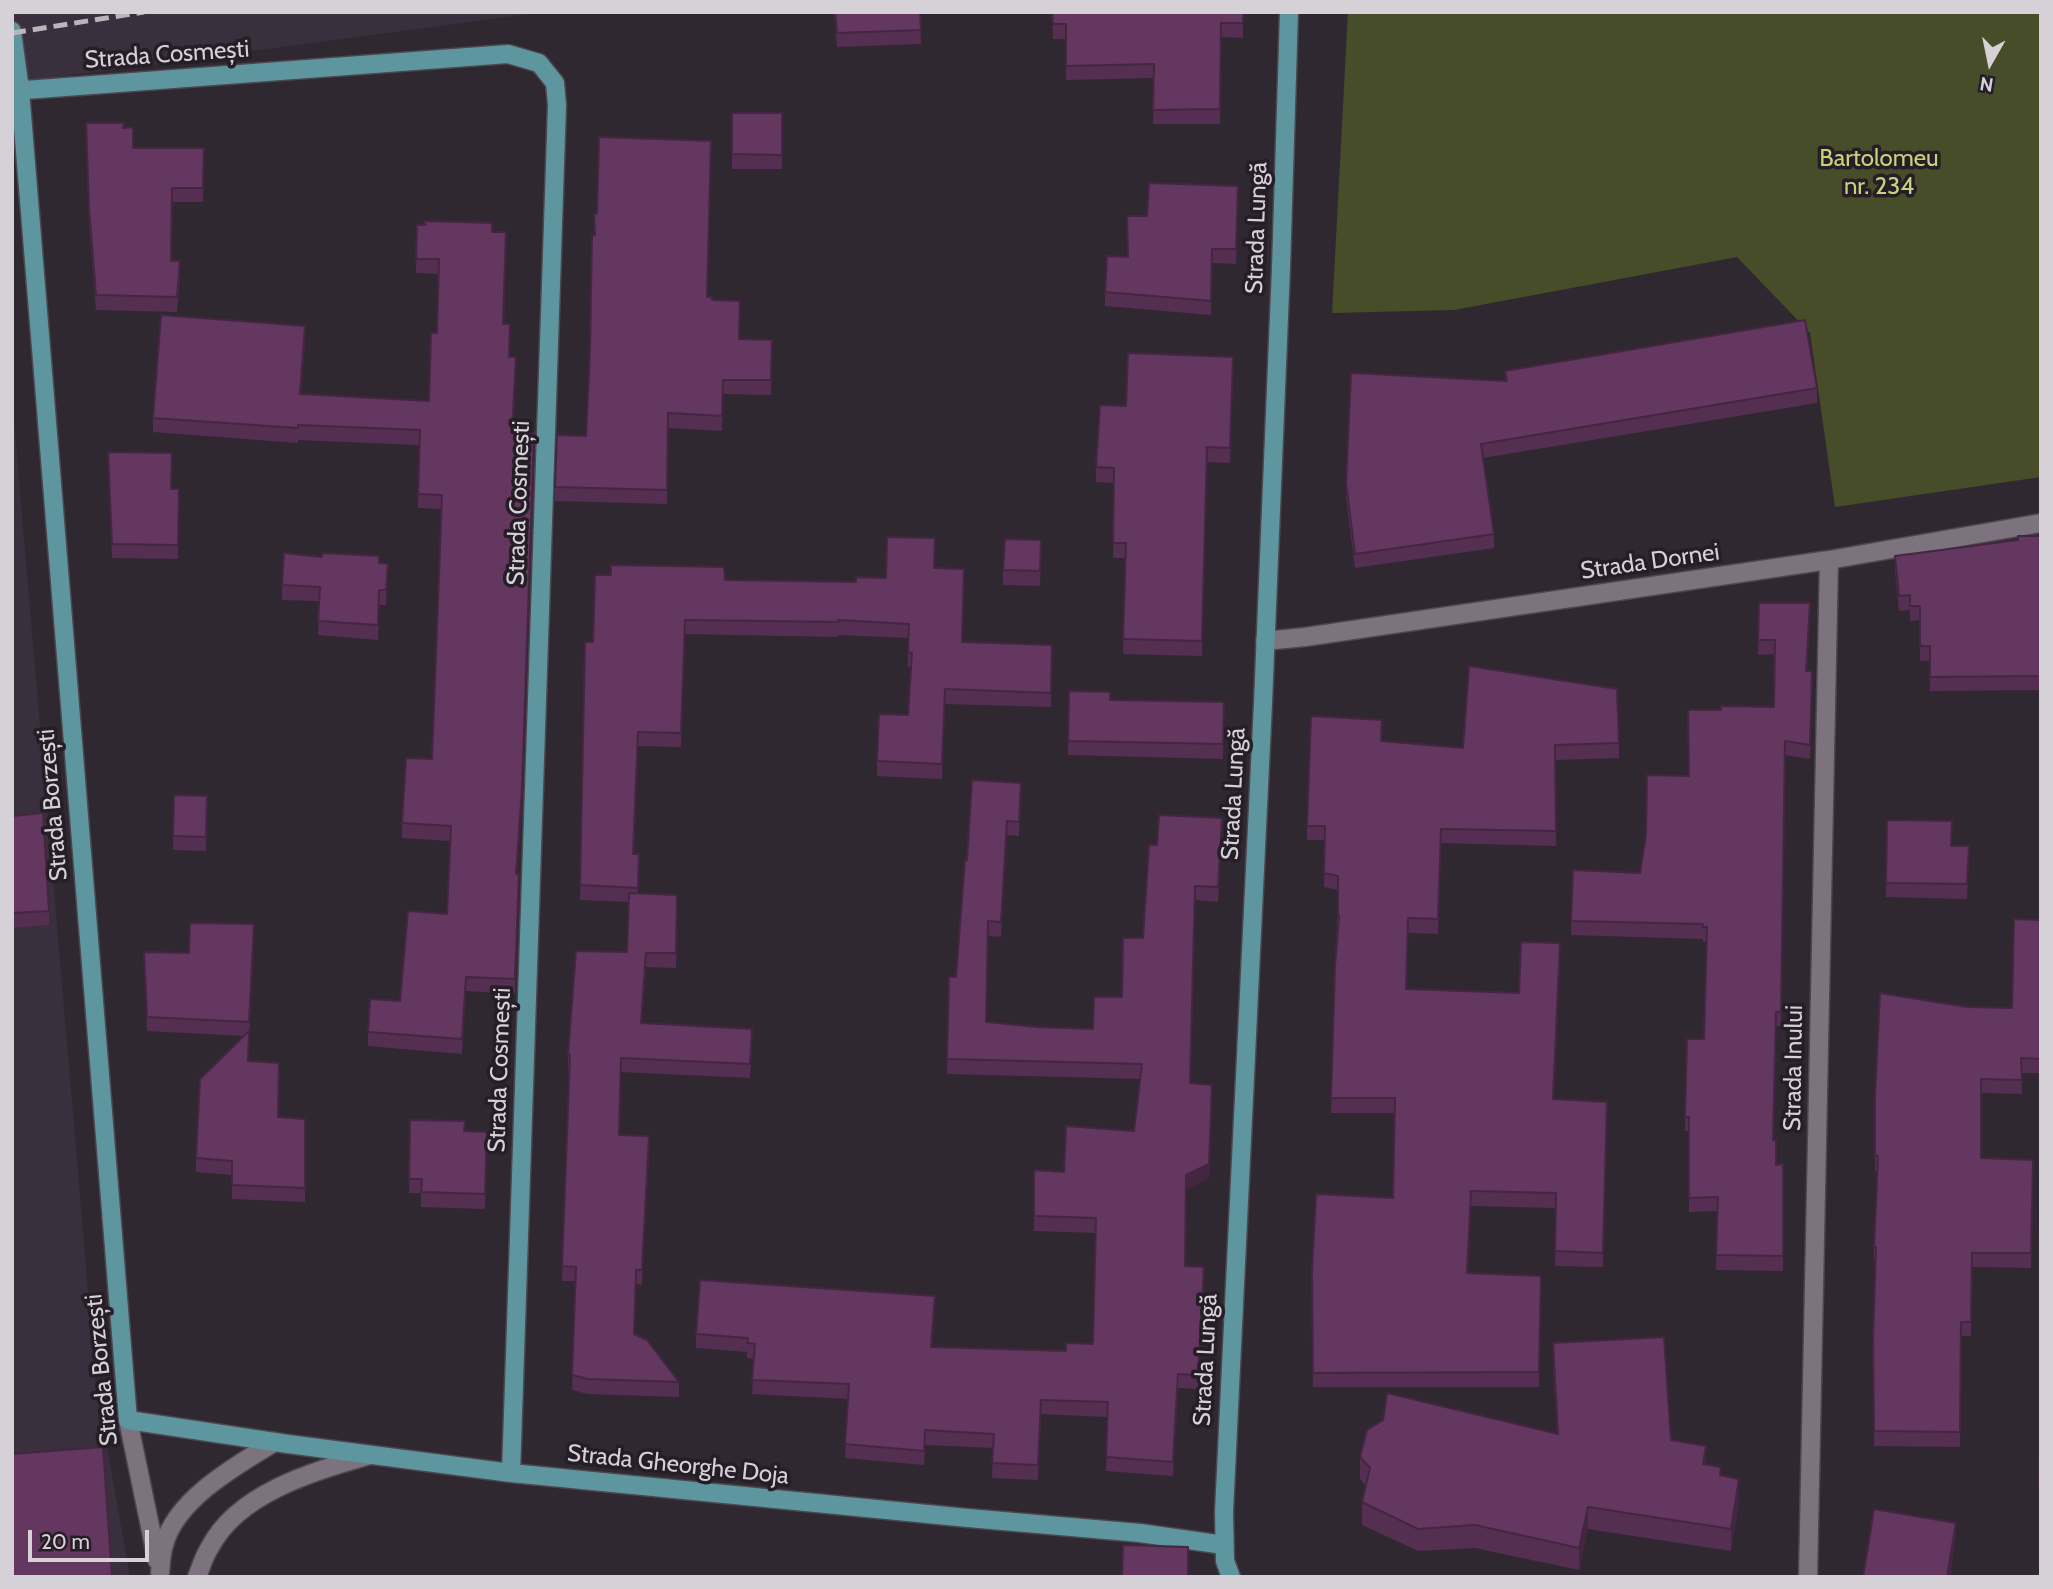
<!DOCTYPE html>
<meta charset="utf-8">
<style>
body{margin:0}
#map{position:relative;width:2053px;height:1589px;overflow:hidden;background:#2f2831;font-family:Cabin,sans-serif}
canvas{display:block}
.frame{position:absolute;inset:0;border:14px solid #d6d1d7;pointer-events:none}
.north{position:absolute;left:1955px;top:28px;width:70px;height:70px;-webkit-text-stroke:5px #251e27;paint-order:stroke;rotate:189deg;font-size:19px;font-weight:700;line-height:28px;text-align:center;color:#d6d1d7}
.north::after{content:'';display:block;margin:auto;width:24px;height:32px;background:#d6d1d7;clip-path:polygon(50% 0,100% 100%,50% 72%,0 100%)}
.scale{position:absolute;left:28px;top:1530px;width:121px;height:32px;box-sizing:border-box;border:4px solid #d6d1d7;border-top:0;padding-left:9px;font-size:21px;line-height:24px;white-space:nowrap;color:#d6d1d7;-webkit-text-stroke:5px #251e27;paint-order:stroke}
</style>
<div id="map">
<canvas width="2053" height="1589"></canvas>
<div class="frame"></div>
<div class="north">N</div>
<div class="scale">20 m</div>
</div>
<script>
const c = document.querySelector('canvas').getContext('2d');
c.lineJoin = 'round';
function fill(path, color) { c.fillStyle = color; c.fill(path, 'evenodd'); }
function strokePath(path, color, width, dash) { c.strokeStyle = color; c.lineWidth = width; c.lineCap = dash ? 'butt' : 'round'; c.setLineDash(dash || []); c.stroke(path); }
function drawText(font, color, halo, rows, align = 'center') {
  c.font = font + ' Cabin,sans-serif'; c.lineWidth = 7; c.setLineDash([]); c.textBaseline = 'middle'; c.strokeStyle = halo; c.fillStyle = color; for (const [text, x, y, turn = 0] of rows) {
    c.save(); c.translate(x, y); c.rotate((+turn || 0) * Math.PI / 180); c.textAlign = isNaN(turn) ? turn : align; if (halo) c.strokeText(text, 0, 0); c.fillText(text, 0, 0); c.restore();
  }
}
const built = new Path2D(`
 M 12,12 L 545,12 L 12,83 Z
 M 12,397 L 96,1384 L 130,1577 L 12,1577 Z`);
const green = new Path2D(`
 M 1348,12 L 2036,12 L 2041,17 L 2041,477 L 1835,507 L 1810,333 L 1737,257 L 1454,310 L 1332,313 Z`);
const minor = new Path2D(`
 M 1265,641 L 1305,637 L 1829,560 L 2041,523
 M 128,1420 L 157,1560
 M 160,1573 C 161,1564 161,1554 164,1545 C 176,1499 237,1465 275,1442
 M 197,1577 C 201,1567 204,1556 210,1547 C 239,1492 315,1471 370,1455
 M 1808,1577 L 1829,560`);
const major = new Path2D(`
 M 12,31 L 20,90 L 29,200 L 128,1420 L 288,1444 L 511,1473 L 968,1518 L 1140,1533 L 1224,1545
 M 12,91 L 508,54 L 539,63 L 555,83 L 557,105 L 511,1473
 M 1231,1577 L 1225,1561 L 1224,1512 L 1263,703 L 1281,268 L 1289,12`);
const rail = new Path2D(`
 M 12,33 L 144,12`);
const wall = new Path2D(`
 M 834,12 L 920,12 L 921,44 L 837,47 Z
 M 1052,12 L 1243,12 L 1243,38 L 1221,37 L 1220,124 L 1153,124 L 1154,78 L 1066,80 L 1066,39 L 1053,39 Z
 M 732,113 L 782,113 L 782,169 L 732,169 Z
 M 124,128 L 133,148 L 204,148 L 203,202 L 172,202 L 171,261 L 180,276 L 177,312 L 96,310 L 89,223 L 86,138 Z
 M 1238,200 L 1236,264 L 1212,263 L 1211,315 L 1105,306 L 1105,292 L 1127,257 L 1147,216 Z
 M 417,225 L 492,232 L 506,247 L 504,324 L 509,357 L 516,371 L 513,432 L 534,448 L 522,803 L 517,874 L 519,889 L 515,994 L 466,991 L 462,1054 L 368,1046 L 368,1032 L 400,1001 L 447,914 L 450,841 L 402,838 L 402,823 L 432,759 L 441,509 L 418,508 L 419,445 L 298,440 L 298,443 L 153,432 L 153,418 L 305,340 L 301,394 L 429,401 L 437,333 L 438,274 L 416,273 Z
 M 707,297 L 712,300 L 740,339 L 772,340 L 771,395 L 723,394 L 722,431 L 668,428 L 667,504 L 555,501 L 555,487 L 586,436 L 590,351 Z
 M 1505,371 L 1817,388 L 1817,403 L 1483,458 L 1494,534 L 1494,548 L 1355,568 L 1346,497 L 1346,483 L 1505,381 Z
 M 1233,372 L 1230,463 L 1207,462 L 1202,656 L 1123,654 L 1126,558 L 1113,558 L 1114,483 L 1096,482 L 1096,467 L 1126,406 Z
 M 108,452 L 172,489 L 179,489 L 178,559 L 112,558 Z
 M 2041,536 L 2041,690 L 1930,691 L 1930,661 L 1920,661 L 1920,620 L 1910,621 L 1910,610 L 1899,611 L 1895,571 L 1895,556 Z
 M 1041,555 L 1040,586 L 1003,585 L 1003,570 Z
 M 379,563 L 388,579 L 386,605 L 379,605 L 378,640 L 318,635 L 319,601 L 282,600 L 282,585 Z
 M 935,568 L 963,642 L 1052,660 L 1051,707 L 945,704 L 942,779 L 877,776 L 877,761 L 908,715 L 911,667 L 908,667 L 908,638 L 838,635 L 838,637 L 685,634 L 681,747 L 638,746 L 634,854 L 639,854 L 638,893 L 677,895 L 676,968 L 646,967 L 642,1023 L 752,1043 L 750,1078 L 621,1072 L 619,1135 L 649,1151 L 642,1285 L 636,1284 L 634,1334 L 679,1382 L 679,1397 L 588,1394 L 572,1390 L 575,1281 L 562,1281 L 569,1070 L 568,1070 L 568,1055 L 627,952 L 629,902 L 580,900 L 585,642 L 593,642 L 725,580 L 856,582 L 886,578 Z
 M 1759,603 L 1810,617 L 1807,671 L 1812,671 L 1810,759 L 1785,755 L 1781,1026 L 1776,1026 L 1773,1140 L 1776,1165 L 1783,1164 L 1783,1271 L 1716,1270 L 1717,1211 L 1689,1212 L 1689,1131 L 1685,1131 L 1687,1039 L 1704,1039 L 1707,942 L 1703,942 L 1703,939 L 1571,935 L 1571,921 L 1640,873 L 1721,710 L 1774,707 L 1775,654 L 1758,655 Z
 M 1069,691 L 1110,700 L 1224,702 L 1223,759 L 1068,755 Z
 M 1381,741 L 1463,748 L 1619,743 L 1619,758 L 1555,760 L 1556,846 L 1441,843 L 1438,934 L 1408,933 L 1406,989 L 1519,993 L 1560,957 L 1554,1099 L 1607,1116 L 1603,1267 L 1555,1266 L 1556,1208 L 1471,1206 L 1468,1273 L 1541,1276 L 1539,1387 L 1313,1387 L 1312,1271 L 1393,1198 L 1394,1113 L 1331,1113 L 1338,890 L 1324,887 L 1325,840 L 1307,840 L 1307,826 Z
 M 174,795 L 207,796 L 206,851 L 173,850 Z
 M 1021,798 L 1019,836 L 1007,835 L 1001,937 L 988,936 L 986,1022 L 1037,1027 L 1093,1029 L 1122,997 L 1143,938 L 1157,845 L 1222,833 L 1218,902 L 1195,900 L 1190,1083 L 1212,1099 L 1209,1178 L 1186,1190 L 1185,1266 L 1204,1282 L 1198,1389 L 1178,1388 L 1173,1476 L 1106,1471 L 1108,1417 L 1041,1414 L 1038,1480 L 992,1478 L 993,1448 L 925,1445 L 924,1465 L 845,1458 L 848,1399 L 752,1394 L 754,1359 L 747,1358 L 747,1352 L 696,1348 L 696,1334 L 935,1310 L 932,1347 L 1066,1351 L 1093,1344 L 1096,1233 L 1034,1231 L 1034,1170 L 1064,1172 L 1134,1131 L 1140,1079 L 947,1074 L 949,977 L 956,977 L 967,860 Z
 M 12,816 L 49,911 L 49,925 L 12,928 Z
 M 1887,820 L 1951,846 L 1969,846 L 1967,899 L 1886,897 Z
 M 2041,920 L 2041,1073 L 2022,1073 L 2022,1094 L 1981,1093 L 1981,1158 L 2033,1160 L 2031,1268 L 1972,1267 L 1971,1336 L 1961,1336 L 1960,1447 L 1874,1446 L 1873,1340 L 1875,1261 L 1874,1261 L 1874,1247 L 1877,1171 L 1875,1171 L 1875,1096 L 1967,1007 L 2012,1008 Z
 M 254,939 L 248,1061 L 278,1117 L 305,1119 L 305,1202 L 232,1199 L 232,1175 L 196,1172 L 196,1158 L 244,1036 L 147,1031 L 144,952 L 189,953 Z
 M 410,1120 L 465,1131 L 487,1132 L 485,1209 L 421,1207 L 421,1193 L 409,1193 Z
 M 1553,1343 L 1671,1440 L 1721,1476 L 1739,1501 L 1731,1551 L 1588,1529 L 1579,1570 L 1475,1548 L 1418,1551 L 1362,1525 L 1362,1502 L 1366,1486 L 1360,1479 L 1360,1457 L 1557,1433 L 1553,1365 Z
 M 2040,1438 L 2041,1438 L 2041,1500 L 2039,1500 Z`);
const shadedWall = new Path2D(`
 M 305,326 L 305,340 L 300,408 L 300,394 Z
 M 534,448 L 522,803 L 516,889 L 516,874 Z
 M 388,564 L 388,579 L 386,605 L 386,590 Z
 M 1810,603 L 1810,617 L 1806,685 L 1806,671 Z
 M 1007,821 L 1007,835 L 1001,937 L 1001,922 Z
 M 1560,943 L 1560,957 L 1553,1114 L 1553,1099 Z
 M 646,953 L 646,967 L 641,1038 L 641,1023 Z
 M 466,977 L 466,991 L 462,1054 L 462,1039 Z
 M 1212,1085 L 1209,1178 L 1186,1190 L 1186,1175 Z
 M 649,1136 L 649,1151 L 642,1285 L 642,1270 Z
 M 1471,1191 L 1471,1206 L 1467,1288 L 1467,1273 Z
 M 1204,1267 L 1204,1282 L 1198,1389 L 1198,1375 Z
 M 935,1296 L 935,1310 L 931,1361 L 931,1347 Z
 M 1178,1374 L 1178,1388 L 1173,1476 L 1173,1462 Z
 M 1041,1400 L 1041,1414 L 1038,1480 L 1038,1465 Z
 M 1706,1446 L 1706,1468 L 1703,1464 Z
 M 1739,1479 L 1739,1501 L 1731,1551 L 1731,1529 Z
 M 1588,1507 L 1588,1529 L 1579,1570 L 1579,1548 Z
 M 1956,1523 L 1956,1538 L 1950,1577 L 1947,1577 Z`);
const building = new Path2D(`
 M 835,12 L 920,12 L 921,30 L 837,33 Z
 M 1052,12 L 1243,12 L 1243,23 L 1221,23 L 1220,109 L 1153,110 L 1154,64 L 1066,66 L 1066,24 L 1053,24 Z
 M 732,113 L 782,113 L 782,155 L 732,154 Z
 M 86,123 L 124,123 L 123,128 L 133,127 L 133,148 L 204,148 L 203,188 L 172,188 L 171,261 L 180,261 L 177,297 L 96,295 L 89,208 Z
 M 599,137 L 711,141 L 707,297 L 712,297 L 712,300 L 740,301 L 739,339 L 772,340 L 771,380 L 723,380 L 722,416 L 668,413 L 667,490 L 555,487 L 557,435 L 586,436 L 590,351 L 592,235 L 595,235 L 594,214 L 597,214 Z
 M 1149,183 L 1238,186 L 1236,249 L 1212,249 L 1211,301 L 1105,292 L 1107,256 L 1128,257 L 1127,216 L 1147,216 Z
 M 424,221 L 492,223 L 492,232 L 506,232 L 503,324 L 510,324 L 509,357 L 516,357 L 512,432 L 534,433 L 522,789 L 516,874 L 519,874 L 515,979 L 466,977 L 462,1039 L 368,1032 L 370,999 L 400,1001 L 408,911 L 447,914 L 451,826 L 402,823 L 406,758 L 432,759 L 442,495 L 418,494 L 420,430 L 298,425 L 298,428 L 153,418 L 161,315 L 305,326 L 300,394 L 429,401 L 431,333 L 437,333 L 439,259 L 416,259 L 417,225 L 425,225 Z
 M 1805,320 L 1817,388 L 1481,444 L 1494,534 L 1355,554 L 1346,483 L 1351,373 L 1507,381 L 1505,371 Z
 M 1128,353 L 1233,357 L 1230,448 L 1207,447 L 1202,641 L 1123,639 L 1126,543 L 1113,543 L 1114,468 L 1096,467 L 1100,405 L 1126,406 Z
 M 108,452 L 172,453 L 171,489 L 179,489 L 178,545 L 112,544 Z
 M 2018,536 L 2041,536 L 2041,676 L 1930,677 L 1930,646 L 1920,646 L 1920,606 L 1910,606 L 1910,595 L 1899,596 L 1895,556 L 2018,540 Z
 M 887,537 L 935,538 L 934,568 L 964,569 L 962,642 L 1052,645 L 1051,693 L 945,689 L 942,764 L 877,761 L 879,714 L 908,715 L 912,653 L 908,652 L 909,624 L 838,620 L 838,622 L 685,620 L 681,733 L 638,732 L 633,854 L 639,854 L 638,888 L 580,885 L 585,642 L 593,642 L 595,575 L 611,575 L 611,565 L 724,567 L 725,580 L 856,582 L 856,577 L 886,578 Z
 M 1005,539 L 1041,540 L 1040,571 L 1003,570 Z
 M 284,553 L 322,557 L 322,553 L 379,556 L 379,563 L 388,564 L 386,590 L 379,590 L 378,625 L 318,621 L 320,587 L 282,585 Z
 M 1759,603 L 1810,603 L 1806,671 L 1812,671 L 1810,745 L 1785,741 L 1781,1012 L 1776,1012 L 1773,1140 L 1776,1140 L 1776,1165 L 1783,1164 L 1783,1256 L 1716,1255 L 1718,1197 L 1689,1198 L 1689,1117 L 1685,1117 L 1687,1039 L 1704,1039 L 1707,927 L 1703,927 L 1703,924 L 1571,921 L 1573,870 L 1640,873 L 1646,835 L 1647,775 L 1689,776 L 1688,710 L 1721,710 L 1721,706 L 1774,707 L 1775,640 L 1758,640 Z
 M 1469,666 L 1617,689 L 1619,743 L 1555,745 L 1556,831 L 1441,829 L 1438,919 L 1408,918 L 1406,989 L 1519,993 L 1521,942 L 1560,943 L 1553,1099 L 1607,1102 L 1603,1253 L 1555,1251 L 1556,1193 L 1471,1191 L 1467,1273 L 1541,1276 L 1539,1372 L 1313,1373 L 1312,1271 L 1316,1194 L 1393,1198 L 1395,1098 L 1331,1098 L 1335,966 L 1339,916 L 1338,916 L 1338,876 L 1324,873 L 1325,826 L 1307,826 L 1311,716 L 1382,720 L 1381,741 L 1463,748 Z
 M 1069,691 L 1110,692 L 1110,700 L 1224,702 L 1223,744 L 1068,741 Z
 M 972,780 L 1021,783 L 1019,822 L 1007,821 L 1001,922 L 988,921 L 986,1022 L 1037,1027 L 1093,1029 L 1094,997 L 1122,997 L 1123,938 L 1143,938 L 1149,845 L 1157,845 L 1159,815 L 1222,818 L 1218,887 L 1195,886 L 1190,1083 L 1212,1085 L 1209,1164 L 1186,1175 L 1185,1266 L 1204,1267 L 1198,1375 L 1178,1374 L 1173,1462 L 1106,1457 L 1108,1402 L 1041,1400 L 1038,1465 L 992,1463 L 994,1434 L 925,1430 L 924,1451 L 845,1444 L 849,1384 L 752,1380 L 755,1344 L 747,1343 L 748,1338 L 696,1334 L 700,1280 L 935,1296 L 931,1347 L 1066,1351 L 1066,1343 L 1093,1344 L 1096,1218 L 1034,1216 L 1034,1170 L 1064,1172 L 1066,1126 L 1134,1131 L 1142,1064 L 947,1059 L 949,977 L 956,977 L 965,860 L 967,860 Z
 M 174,795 L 207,796 L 206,837 L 173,836 Z
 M 43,813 L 49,911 L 12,913 L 12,816 Z
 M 1887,820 L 1952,821 L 1951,846 L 1969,846 L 1967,884 L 1886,883 Z
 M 629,893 L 677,895 L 676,953 L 646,953 L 641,1023 L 752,1029 L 750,1064 L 621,1058 L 619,1135 L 649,1136 L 642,1270 L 636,1270 L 634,1334 L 647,1340 L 679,1382 L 588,1379 L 572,1375 L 576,1267 L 562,1266 L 570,1055 L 568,1055 L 576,951 L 627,952 Z
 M 2014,919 L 2041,920 L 2041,1059 L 2021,1058 L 2022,1080 L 1981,1079 L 1981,1158 L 2033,1160 L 2031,1253 L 1972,1253 L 1971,1322 L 1961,1322 L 1960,1432 L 1874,1431 L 1873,1340 L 1876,1247 L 1874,1247 L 1878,1156 L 1875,1156 L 1875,1096 L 1880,993 L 1967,1007 L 2012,1008 Z
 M 190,923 L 254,924 L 249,1022 L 147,1017 L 144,952 L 189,953 Z
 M 249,1031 L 248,1061 L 279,1063 L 278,1117 L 305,1119 L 305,1188 L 232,1185 L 232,1161 L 196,1158 L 200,1079 Z
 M 410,1120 L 465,1121 L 464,1131 L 487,1132 L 485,1194 L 421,1192 L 422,1179 L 409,1179 Z
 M 1664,1337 L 1671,1440 L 1706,1446 L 1703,1464 L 1721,1467 L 1720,1475 L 1739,1479 L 1731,1529 L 1588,1507 L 1579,1548 L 1475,1525 L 1418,1529 L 1362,1502 L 1370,1468 L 1360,1457 L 1367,1430 L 1383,1420 L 1387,1393 L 1558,1434 L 1553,1343 Z
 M 2040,1438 L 2041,1438 L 2041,1485 L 2039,1485 Z
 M 103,1447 L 112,1577 L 12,1577 L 12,1454 Z
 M 1874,1509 L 1956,1523 L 1947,1577 L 1863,1577 Z
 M 1123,1545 L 1188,1547 L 1188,1577 L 1122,1577 Z`);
const streetNames = [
 ["Strada Cosmești",167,55,-4],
 ["Strada Lungă",1257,228,-88],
 ["Strada Cosmești",519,503,-88],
 ["Strada Dornei",1650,562,-8],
 ["Strada Lungă",1234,794,-87],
 ["Strada Borzești",53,805,-95],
 ["Strada Inului",1794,1068,-89],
 ["Strada Cosmești",500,1070,-88],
 ["Strada Lungă",1206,1360,-87],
 ["Strada Borzești",102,1370,-96],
 ["Strada Gheorghe Doja",678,1465,6]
];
const parkNames = [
 ["Bartolomeu",1879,159],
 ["nr. 234",1879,187]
];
fill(built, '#3a2f3d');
fill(green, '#474c29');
strokePath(minor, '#4c464e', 21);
strokePath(major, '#4c464e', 21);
strokePath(minor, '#7c737e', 18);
strokePath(major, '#5d969e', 18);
strokePath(rail, '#bab5bb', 5, [14, 7]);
fill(wall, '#552f52');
fill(shadedWall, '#452642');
fill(building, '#63375f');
strokePath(building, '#452642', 2);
drawText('24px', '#d6d1d7', '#251e27', streetNames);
drawText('24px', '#c7d379', '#251e27', parkNames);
</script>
